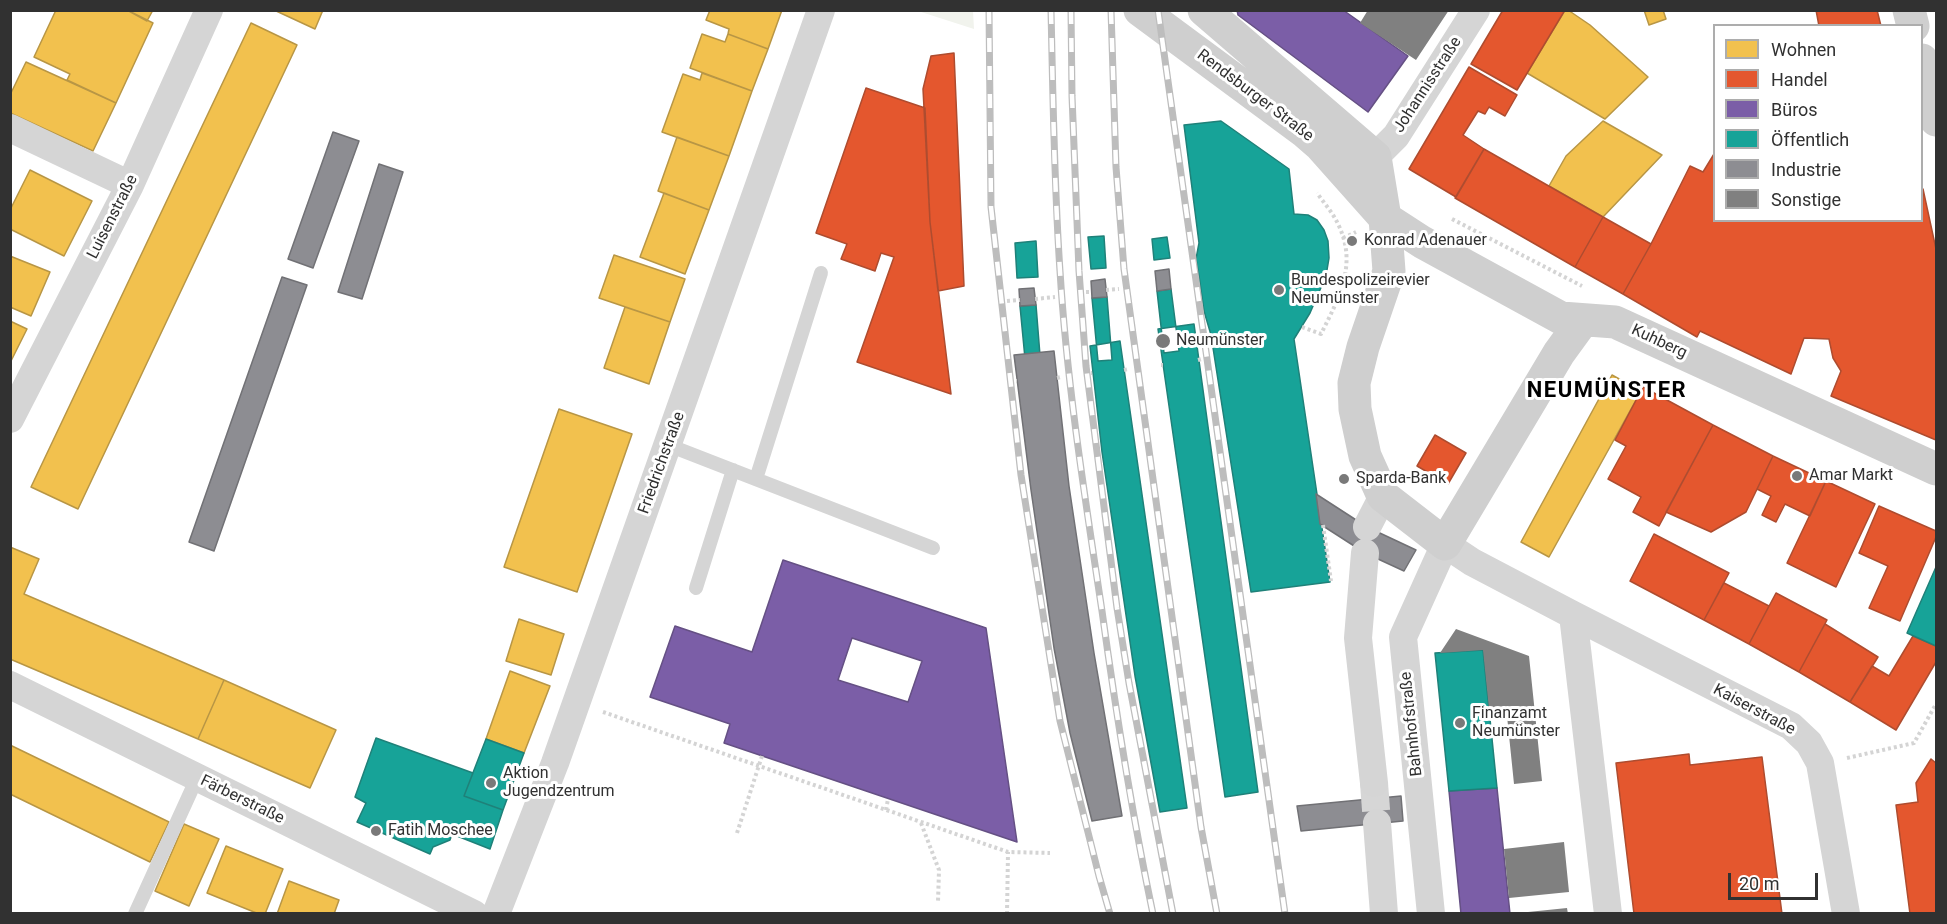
<!DOCTYPE html>
<meta charset="utf-8">
<style>
body{margin:0}
#map{position:relative;width:1947px;height:924px;overflow:hidden;background:#fff;font-family:Roboto,sans-serif}
canvas{display:block}
.frame{position:absolute;inset:0;border:12px solid #313131;pointer-events:none}
.legend{position:absolute;left:1713px;top:24px;width:210px;height:198px;box-sizing:border-box;background:#fff;border:2px solid #adadad;margin:0;padding:8px 10px;list-style:none;font-size:18px;color:#313131}
.legend li{display:flex;align-items:center;gap:12px;height:30px}
.legend b{width:30px;border:2px solid #adadad}
.scale{position:absolute;left:1728px;top:873px;width:90px;height:27px;box-sizing:border-box;border:3px solid #313131;border-top:0;padding-left:8px;font-size:18px;line-height:21px;white-space:nowrap;color:#313131;-webkit-text-stroke:4px #fff;paint-order:stroke}
</style>
<div id="map">
<canvas width="1947" height="924"></canvas>
<div class="frame"></div>
<ul class="legend">
<li><b style="height:16px;background:#f2c14e"></b>Wohnen</li>
<li><b style="height:16px;background:#e4572e"></b>Handel</li>
<li><b style="height:16px;background:#7b5ea7"></b>Büros</li>
<li><b style="height:16px;background:#17a398"></b>Öffentlich</li>
<li><b style="height:16px;background:#8d8d92"></b>Industrie</li>
<li><b style="height:16px;background:#808080"></b>Sonstige</li>
</ul>
<div class="scale">20 m</div>
</div>
<script>
const c = document.querySelector('canvas').getContext('2d');
c.lineJoin = 'round';
function fill(path, color) { c.fillStyle = color; c.fill(path, 'evenodd'); }
function strokePath(path, color, width, dash) { c.strokeStyle = color; c.lineWidth = width; c.lineCap = dash ? 'butt' : 'round'; c.setLineDash(dash || []); c.stroke(path); }
function drawText(font, color, halo, rows, align = 'center') {
  c.font = font + ' Roboto,sans-serif'; c.lineWidth = 6; c.setLineDash([]); c.textBaseline = 'middle'; c.strokeStyle = halo; c.fillStyle = color; for (const [text, x, y, turn = 0] of rows) {
    c.save(); c.translate(x, y); c.rotate((+turn || 0) * Math.PI / 180); c.textAlign = isNaN(turn) ? turn : align; if (halo) c.strokeText(text, 0, 0); c.fillText(text, 0, 0); c.restore();
  }
}
const green = new Path2D(`
 M 918,11 L 973,11 L 974,29 Z`);
const homes = new Path2D(`
 M 56,10 L 127,10 L 153,23 L 116,103 L 67,80 L 70,74 L 34,57 Z
 M 127,10 L 153,10 L 147,21 Z
 M 274,10 L 323,10 L 315,29 Z
 M 710,10 L 782,10 L 768,49 L 728,34 L 729,29 L 706,20 Z
 M 1565,10 L 1568,10 L 1590,25 L 1648,77 L 1605,119 L 1527,73 Z
 M 1644,10 L 1663,10 L 1666,19 L 1649,25 Z
 M 251,23 L 297,45 L 78,509 L 31,487 Z
 M 702,34 L 725,42 L 728,34 L 768,49 L 752,91 L 690,68 Z
 M 26,62 L 116,103 L 93,151 L 10,113 L 10,95 Z
 M 702,73 L 752,91 L 729,156 L 662,132 L 683,74 L 700,80 Z
 M 1603,121 L 1662,155 L 1603,217 L 1549,186 L 1566,156 Z
 M 677,137 L 729,156 L 709,210 L 658,191 Z
 M 30,170 L 92,201 L 64,256 L 10,229 L 10,210 Z
 M 664,193 L 709,210 L 685,274 L 640,257 Z
 M 614,255 L 685,279 L 670,322 L 599,298 Z
 M 10,256 L 50,272 L 31,316 L 10,307 Z
 M 625,307 L 670,322 L 649,384 L 604,368 Z
 M 10,321 L 27,329 L 10,363 Z
 M 1612,375 L 1641,391 L 1549,557 L 1521,542 Z
 M 559,409 L 632,434 L 577,592 L 504,567 Z
 M 10,547 L 39,559 L 24,594 L 224,680 L 198,739 L 10,659 Z
 M 519,619 L 564,634 L 551,675 L 506,661 Z
 M 510,671 L 550,686 L 524,753 L 486,739 Z
 M 224,680 L 336,730 L 310,788 L 198,739 Z
 M 10,745 L 169,822 L 150,862 L 10,794 Z
 M 184,824 L 219,839 L 189,906 L 155,891 Z
 M 226,846 L 283,869 L 265,914 L 259,914 L 207,893 Z
 M 289,881 L 339,900 L 334,914 L 277,914 Z`);
const shops = new Path2D(`
 M 1503,10 L 1565,10 L 1517,90 L 1471,64 Z
 M 1816,10 L 1877,10 L 1881,26 L 1819,26 Z
 M 954,53 L 964,286 L 938,291 L 930,222 L 923,89 L 931,56 Z
 M 1469,67 L 1517,95 L 1505,116 L 1489,107 L 1485,114 L 1478,111 L 1463,135 L 1484,149 L 1456,197 L 1409,169 Z
 M 866,88 L 925,108 L 930,222 L 951,394 L 857,362 L 894,257 L 881,253 L 875,271 L 841,259 L 847,244 L 816,233 Z
 M 1484,149 L 1603,217 L 1575,267 L 1455,198 Z
 M 1714,154 L 1714,220 L 1922,220 L 1923,189 L 1936,249 L 1936,440 L 1831,396 L 1841,371 L 1833,358 L 1829,339 L 1804,338 L 1791,374 L 1700,331 L 1697,337 L 1623,294 L 1651,244 L 1690,166 L 1703,172 Z
 M 1603,217 L 1651,244 L 1623,294 L 1575,267 Z
 M 1643,387 L 1713,425 L 1659,526 L 1633,512 L 1641,497 L 1608,479 L 1626,446 L 1615,440 Z
 M 1713,425 L 1773,456 L 1746,512 L 1711,532 L 1666,512 Z
 M 1435,435 L 1466,453 L 1448,484 L 1417,466 Z
 M 1773,456 L 1826,481 L 1810,516 L 1785,504 L 1776,522 L 1762,515 L 1771,496 L 1757,489 Z
 M 1826,481 L 1875,504 L 1836,587 L 1787,563 Z
 M 1879,506 L 1936,531 L 1936,537 L 1900,621 L 1869,608 L 1888,566 L 1859,553 Z
 M 1654,534 L 1729,573 L 1704,620 L 1630,581 Z
 M 1724,583 L 1769,606 L 1749,644 L 1704,620 Z
 M 1776,593 L 1827,620 L 1799,672 L 1749,644 Z
 M 1825,624 L 1878,657 L 1850,702 L 1799,672 Z
 M 1913,636 L 1936,646 L 1936,662 L 1896,730 L 1850,702 L 1872,666 L 1889,676 Z
 M 1689,754 L 1690,765 L 1762,757 L 1782,914 L 1634,914 L 1616,763 Z
 M 1931,759 L 1936,763 L 1936,914 L 1910,914 L 1896,805 L 1918,802 L 1916,783 Z`);
const offices = new Path2D(`
 M 1237,10 L 1343,10 L 1408,56 L 1368,112 L 1238,15 Z
 M 783,560 L 986,628 L 1017,842 L 724,743 L 730,724 L 650,697 L 675,626 L 752,652 ZM 852,638 L 922,661 L 908,702 L 838,680 Z
 M 1497,788 L 1510,914 L 1461,914 L 1449,791 Z`);
const public = new Path2D(`
 M 1221,121 L 1289,169 L 1294,214 L 1308,215 L 1317,220 L 1324,230 L 1328,241 L 1329,258 L 1326,276 L 1310,313 L 1294,339 L 1330,582 L 1251,592 L 1211,335 L 1204,311 L 1199,276 L 1196,259 L 1199,243 L 1184,125 Z
 M 1104,236 L 1106,268 L 1091,269 L 1088,237 Z
 M 1167,237 L 1170,258 L 1154,260 L 1152,239 Z
 M 1036,241 L 1038,277 L 1017,278 L 1015,243 Z
 M 1171,289 L 1179,351 L 1164,353 L 1157,291 Z
 M 1107,297 L 1112,360 L 1098,361 L 1092,298 Z
 M 1036,305 L 1041,368 L 1026,369 L 1020,306 Z
 M 1194,324 L 1258,792 L 1225,797 L 1158,329 Z
 M 1120,341 L 1187,808 L 1160,812 L 1135,676 L 1102,452 L 1090,346 Z
 M 1936,567 L 1936,646 L 1907,633 Z
 M 1483,650 L 1497,788 L 1449,791 L 1435,653 Z
 M 376,738 L 473,773 L 464,796 L 503,810 L 490,849 L 452,834 L 450,840 L 433,847 L 430,854 L 357,822 L 366,803 L 355,797 Z
 M 486,739 L 524,753 L 503,810 L 464,796 Z`);
const industry = new Path2D(`
 M 333,132 L 359,141 L 313,268 L 288,259 Z
 M 379,164 L 403,172 L 362,299 L 338,292 Z
 M 1169,269 L 1171,289 L 1157,291 L 1155,271 Z
 M 282,277 L 307,285 L 214,551 L 189,542 Z
 M 1105,279 L 1107,297 L 1092,298 L 1091,281 Z
 M 1034,288 L 1036,305 L 1020,306 L 1019,289 Z
 M 1054,351 L 1069,486 L 1094,653 L 1122,816 L 1092,821 L 1070,733 L 1054,648 L 1031,490 L 1014,355 Z
 M 1316,494 L 1367,527 L 1416,550 L 1404,571 L 1365,553 L 1320,524 Z
 M 1401,796 L 1403,821 L 1301,831 L 1297,806 Z`);
const building = new Path2D(`
 M 1368,10 L 1449,10 L 1416,60 L 1360,23 Z
 M 1456,629 L 1529,656 L 1542,781 L 1514,784 L 1507,716 L 1490,718 L 1483,650 L 1440,653 Z
 M 1564,842 L 1569,892 L 1509,898 L 1504,849 Z
 M 1567,908 L 1568,914 L 1528,914 L 1528,912 Z`);
const streetTunnel = new Path2D(`
 M 1374,783 L 1377,823`);
const path = new Path2D(`
 M 1452,219 L 1582,286
 M 1343,238 L 1356,232
 M 1106,290 L 1119,289
 M 1086,292 L 1092,292
 M 1035,299 L 1055,297
 M 1007,301 L 1020,300
 M 1302,327 L 1321,334 C 1339,298 1358,264 1338,224 C 1333,213 1324,203 1317,193
 M 1198,360 L 1202,359
 M 1161,365 L 1163,365
 M 1124,370 L 1129,369
 M 1091,373 L 1092,373
 M 1057,378 L 1061,377
 M 1016,381 L 1017,381
 M 1323,525 L 1331,581
 M 603,712 L 1008,852 L 1050,853
 M 1847,758 L 1914,743 L 1936,704
 M 886,810 L 888,799
 M 921,823 L 939,870 L 938,902
 M 737,833 L 762,756
 M 1007,914 L 1008,852`);
const lane = new Path2D(`
 M 668,445 L 933,548
 M 756,479 L 821,273
 M 696,588 L 733,470
 M 135,914 L 197,778`);
const street = new Path2D(`
 M 10,128 L 130,185
 M 1375,157 L 1396,136 L 1476,10
 M 10,419 L 130,185 L 209,10
 M 1367,527 L 1383,496
 M 1365,553 L 1358,638 L 1374,783
 M 1573,615 L 1608,914
 M 10,685 L 474,914
 M 1377,823 L 1384,914
 M 496,914 L 555,763 L 821,10
 M 1431,914 L 1403,637 L 1445,544 L 1472,562 L 1573,615 L 1791,726 L 1809,743 L 1820,763 L 1846,914`);
const secondary = new Path2D(`
 M 1140,10 L 1305,132 L 1320,145 L 1385,218 L 1422,242 L 1561,318 L 1615,322 L 1936,469
 M 1204,10 L 1375,157 L 1385,218 L 1389,271 L 1363,347 L 1354,383 L 1355,409 L 1365,456 L 1383,496 L 1445,544 L 1559,353 L 1583,320
 M 1909,10 L 1913,26
 M 1922,60 L 1936,120`);
const rail = new Path2D(`
 M 989,10 L 991,207 L 1021,475 L 1060,721 L 1099,876 L 1110,914
 M 1051,10 C 1053,97 1054,184 1060,271 C 1067,385 1085,498 1102,611 C 1116,713 1132,814 1153,914
 M 1071,10 L 1072,96 L 1079,271 L 1086,366 L 1117,608 L 1129,683 L 1173,914
 M 1111,10 L 1116,167 L 1124,269 L 1201,827 L 1217,914
 M 1158,10 L 1285,914`);
const markers = [
 [1352,241,6,"#797979"],
 [1279,290,6,"#797979"],
 [1163,341,8,"#797979"],
 [1797,476,6,"#797979"],
 [1344,479,6,"#797979"],
 [1460,723,6,"#797979"],
 [491,783,6,"#797979"],
 [376,831,6,"#797979"]
];
const streetNames = [
 ["Johannisstraße",1428,85,-57],
 ["Rendsburger Straße",1255,96,37],
 ["Luisenstraße",113,217,-63],
 ["Kuhberg",1659,342,25],
 ["Friedrichstraße",662,463,-70],
 ["Kaiserstraße",1754,710,28],
 ["Bahnhofstraße",1412,724,-96],
 ["Färberstraße",242,800,26]
];
const poiNames = [
 ["Konrad Adenauer",1364,241],
 ["Bundespolizeirevier",1291,281],
 ["Neumünster",1291,299],
 ["Neumünster",1176,341],
 ["Amar Markt",1809,476],
 ["Sparda-Bank",1356,479],
 ["Finanzamt",1472,714],
 ["Neumünster",1472,732],
 ["Aktion",503,774],
 ["Jugendzentrum",503,792],
 ["Fatih Moschee",388,831]
];
const districtNames = [
 ["NEUMÜNSTER",1607,391]
];
fill(green, '#f1f3ed');
fill(homes, '#f2c14e');
strokePath(homes, '#b89645', 1.5);
fill(shops, '#e4572e');
strokePath(shops, '#ae4c2f', 1.5);
fill(offices, '#7b5ea7');
strokePath(offices, '#655084', 1.5);
fill(public, '#17a398');
strokePath(public, '#1f8179', 1.5);
fill(industry, '#8d8d92');
strokePath(industry, '#717175', 1.5);
fill(building, '#808080');
strokePath(streetTunnel, '#d6d6d6', 28, [28, 14]);
strokePath(path, '#d4d4d4', 4, [3, 3]);
strokePath(lane, '#d5d5d5', 14);
strokePath(street, '#d5d5d5', 28);
strokePath(secondary, '#cfcfcf', 33);
strokePath(rail, '#bdbdbd', 7);
strokePath(rail, '#fff', 4.5, [14]);
for (const [x, y, r, color] of markers) { const dot = new Path2D(); dot.arc(x, y, r, 0, 2 * Math.PI); c.fillStyle = color; c.fill(dot); strokePath(dot, '#fff', 2); }
drawText('16px', '#313131', '#fff', streetNames);
drawText('16px', '#313131', '#fff', poiNames, 'left');
c.letterSpacing = '1.5px';
drawText('bold 22px', '#000', '#fff', districtNames);
c.letterSpacing = '0px';
</script>
